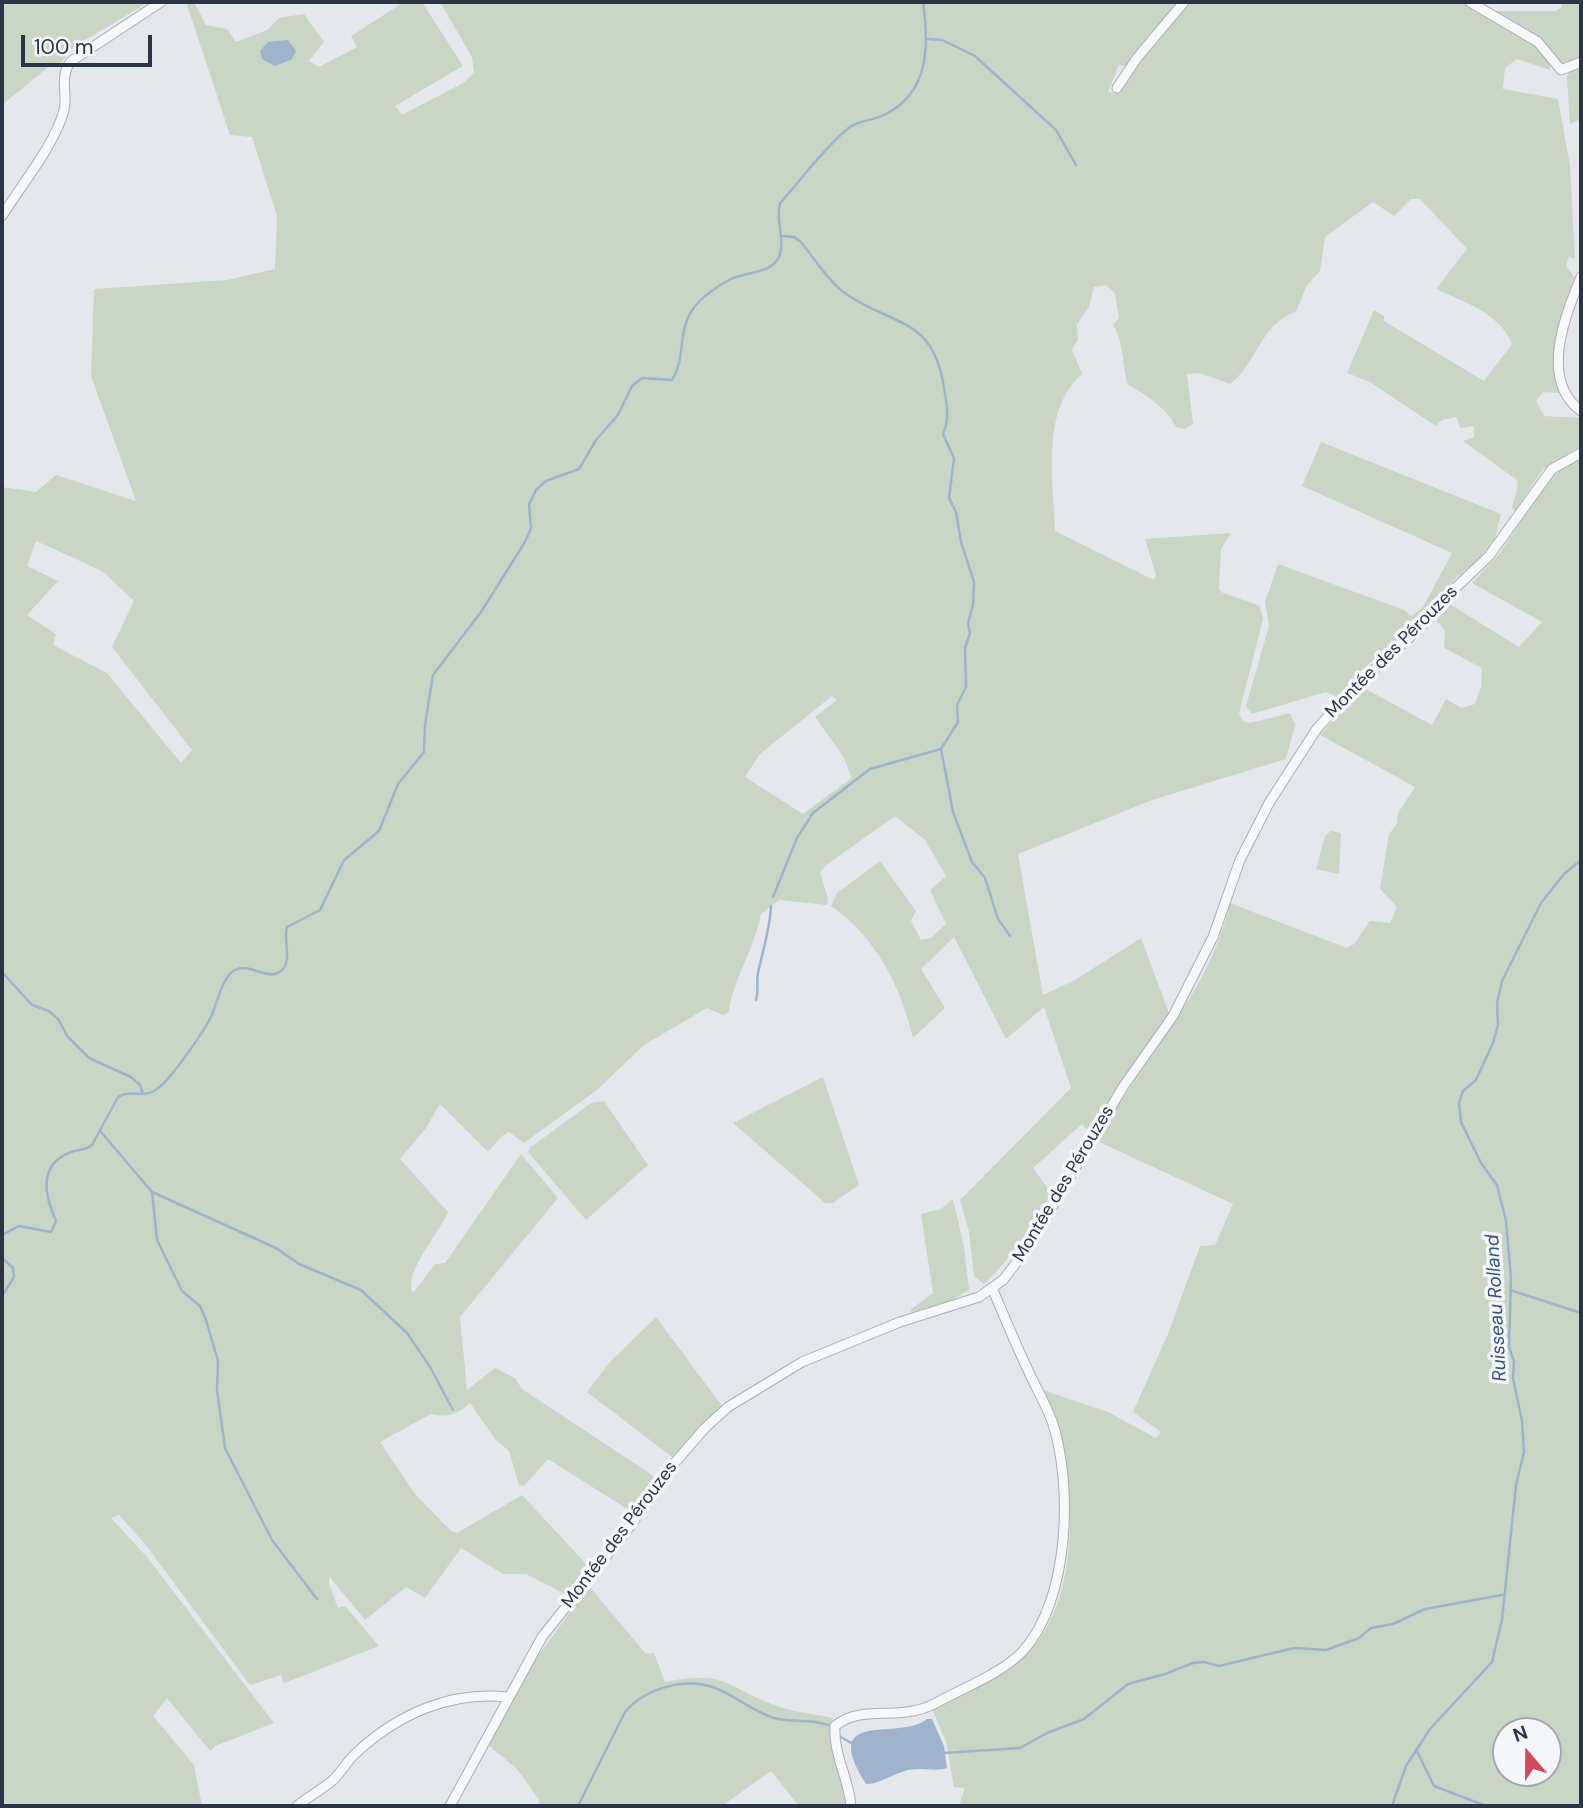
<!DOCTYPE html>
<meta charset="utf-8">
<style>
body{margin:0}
#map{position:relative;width:1583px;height:1808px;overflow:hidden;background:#e4e7ec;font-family:"DM Sans",sans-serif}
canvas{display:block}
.frame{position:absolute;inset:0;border:4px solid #2b3445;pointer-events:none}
.north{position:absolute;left:1492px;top:1717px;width:70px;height:70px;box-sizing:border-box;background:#f4f6f9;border:2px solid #a4a8b1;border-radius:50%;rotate:340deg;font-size:19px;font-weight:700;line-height:28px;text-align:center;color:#2b3445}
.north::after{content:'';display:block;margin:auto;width:24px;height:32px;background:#d1495b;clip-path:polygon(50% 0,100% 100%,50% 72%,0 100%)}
.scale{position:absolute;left:21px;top:35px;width:131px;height:32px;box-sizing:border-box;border:4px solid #2b3445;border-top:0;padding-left:9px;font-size:21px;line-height:24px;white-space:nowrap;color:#2b3445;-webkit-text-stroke:5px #f4f6f9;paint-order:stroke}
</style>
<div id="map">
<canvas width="1583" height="1808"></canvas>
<div class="frame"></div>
<div class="north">N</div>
<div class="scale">100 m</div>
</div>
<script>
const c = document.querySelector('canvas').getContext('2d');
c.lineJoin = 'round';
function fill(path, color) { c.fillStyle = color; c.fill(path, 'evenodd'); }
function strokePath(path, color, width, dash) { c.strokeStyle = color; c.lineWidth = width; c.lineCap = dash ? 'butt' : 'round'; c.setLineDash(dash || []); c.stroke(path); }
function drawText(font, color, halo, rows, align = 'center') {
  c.font = font + ' "DM Sans",sans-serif'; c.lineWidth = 7; c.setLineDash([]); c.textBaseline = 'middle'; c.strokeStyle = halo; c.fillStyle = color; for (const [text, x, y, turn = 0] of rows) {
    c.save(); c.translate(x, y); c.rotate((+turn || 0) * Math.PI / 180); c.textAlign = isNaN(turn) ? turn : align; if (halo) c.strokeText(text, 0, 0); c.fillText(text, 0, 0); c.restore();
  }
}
const green = new Path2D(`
 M 2,2 L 149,2 L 85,40 L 69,51 L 62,62 L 47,68 L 2,105 Z
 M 186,2 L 194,2 L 206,25 L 227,29 L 236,42 L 267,30 L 279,18 L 304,14 L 324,42 L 309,61 L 319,67 L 357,47 L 351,36 L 404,2 L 422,2 L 463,66 L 395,106 L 402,115 L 465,82 L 474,72 L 472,57 L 440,2 L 1462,2 L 1537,45 L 1550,64 L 1550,70 L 1517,59 L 1505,68 L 1503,89 L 1558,99 L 1570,166 L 1575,259 L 1569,257 L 1566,266 L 1575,278 C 1561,317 1549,352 1560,393 L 1543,392 L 1536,401 L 1544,416 L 1581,418 L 1581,446 L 1543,469 L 1515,511 L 1512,508 L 1518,486 L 1517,480 L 1463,441 L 1474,437 L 1474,426 L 1460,428 L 1457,417 L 1442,420 L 1436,426 L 1370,382 L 1347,373 L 1374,310 L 1384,316 L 1384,321 L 1484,381 L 1512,344 C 1500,313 1464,302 1436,289 L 1467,249 L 1420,199 L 1411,199 L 1394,216 L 1373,202 L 1325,237 L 1320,271 L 1307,285 L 1296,312 C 1261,322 1257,364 1230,384 L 1200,373 L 1187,374 L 1193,424 L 1185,429 L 1176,427 C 1168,410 1145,393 1128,385 C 1122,366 1124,342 1113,325 L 1119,318 L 1115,293 L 1106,285 L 1094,287 L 1089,307 L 1077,324 L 1078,340 L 1072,350 L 1082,374 C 1040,411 1054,481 1055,531 L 1154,580 L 1156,575 L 1145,539 L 1231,533 L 1221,549 L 1219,588 L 1221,592 L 1260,606 L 1263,619 L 1239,713 L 1243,721 L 1250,723 L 1290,713 L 1295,725 L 1286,759 L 1152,800 L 1018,854 L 1043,995 L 1075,980 L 1141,938 L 1169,1013 L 1090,1133 L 1082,1124 L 1033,1168 L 1052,1194 C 1032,1227 1012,1257 984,1284 L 974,1276 L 969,1232 L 960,1200 L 1071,1088 L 1044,1007 L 1006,1039 L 954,937 L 921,969 L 945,1008 L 913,1038 C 901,987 876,937 831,906 L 837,893 L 880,861 L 916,911 L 911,921 L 921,940 L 931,938 L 946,924 L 930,890 L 946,876 L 925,840 L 895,816 L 825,866 L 820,873 L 828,898 L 827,905 L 779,900 L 761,914 C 754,950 733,979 729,1012 L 723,1015 L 707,1008 L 644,1045 L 597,1090 L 524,1143 L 509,1132 L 502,1136 L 488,1152 L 440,1104 L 426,1128 L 400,1159 L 448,1212 C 440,1232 402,1275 413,1293 L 435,1264 L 445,1263 L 521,1154 L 558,1198 L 460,1317 L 467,1390 L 495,1368 L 515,1378 L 522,1389 L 658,1479 L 635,1514 L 548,1459 L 524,1486 L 519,1485 L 509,1451 L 495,1439 L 470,1403 C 457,1414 448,1418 431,1414 L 380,1442 L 415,1494 L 451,1531 L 457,1533 L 522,1495 L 589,1567 L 569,1596 L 526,1574 L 503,1574 L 461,1548 L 425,1598 L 406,1587 L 365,1620 L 329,1576 L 329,1584 L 338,1608 L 345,1606 L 379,1646 L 287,1682 L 283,1683 L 281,1675 L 250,1685 L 145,1544 L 119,1515 L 111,1518 L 147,1557 L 274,1723 L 215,1746 L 210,1751 L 167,1698 L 153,1716 L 194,1765 L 202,1806 L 2,1806 L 2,487 L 36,492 L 56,475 L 136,501 L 91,376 L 94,289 L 227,280 L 275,269 L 277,216 L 252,137 L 230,135 ZM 1119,65 L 1136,67 L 1120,93 L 1108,92 ZM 36,541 L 102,571 L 134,601 L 112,647 L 192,750 L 181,763 L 107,673 L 53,645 L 56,634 L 27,615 L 58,581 L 27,566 ZM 832,696 L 837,700 L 815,717 L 843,756 L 852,778 L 803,814 L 745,777 L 760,754 Z
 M 1563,2 L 1579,2 L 1581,58 L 1561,65 L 1542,39 L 1491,11 L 1555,11 L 1561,8 Z
 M 1581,66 L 1581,119 L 1570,124 L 1567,77 L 1570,70 Z
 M 1321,442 L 1501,514 L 1495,538 L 1479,559 L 1455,579 L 1408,632 L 1364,668 L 1338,697 L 1326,692 L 1252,714 L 1246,706 L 1269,626 L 1265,602 L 1278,564 L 1404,610 L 1411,616 L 1423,607 L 1452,553 L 1302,486 Z
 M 1581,458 L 1581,1806 L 959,1806 L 965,1788 L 954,1787 L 946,1741 L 932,1709 C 956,1695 1006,1672 1025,1655 C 1087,1600 1077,1456 1043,1390 L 1108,1412 L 1156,1438 L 1161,1432 L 1133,1412 L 1168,1334 L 1200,1246 L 1215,1245 L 1233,1204 L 1097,1141 C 1140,1062 1210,993 1230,903 L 1347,948 L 1354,944 L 1370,921 L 1390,923 L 1397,907 L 1380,889 L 1389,834 L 1397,824 L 1398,813 L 1415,787 L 1320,735 L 1362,687 L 1432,725 L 1446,699 L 1461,708 L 1475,704 L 1481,687 L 1482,668 L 1444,648 L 1445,630 L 1436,620 L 1448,603 L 1519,647 L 1542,622 L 1472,583 L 1500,553 L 1551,476 ZM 1506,1731 L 1548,1731 L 1548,1773 L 1506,1773 Z
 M 1331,831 L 1341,833 L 1339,874 L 1316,869 L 1325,836 Z
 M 823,1077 L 859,1185 L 833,1203 L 825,1203 L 733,1123 Z
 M 604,1101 L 648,1165 L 586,1220 L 528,1152 L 531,1147 L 591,1103 Z
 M 953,1199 L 964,1247 L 969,1290 L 950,1301 L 912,1312 L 910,1310 L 933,1293 L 921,1214 L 941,1209 Z
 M 656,1317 L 722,1406 L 672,1457 L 587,1392 L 610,1362 Z
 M 589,1586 L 646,1654 L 654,1653 L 665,1682 C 727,1670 723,1686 774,1705 C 793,1712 813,1714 833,1718 C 825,1755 846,1772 845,1806 L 799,1806 L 771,1771 L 722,1806 L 537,1806 L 540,1801 L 517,1769 L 487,1744 L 522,1678 Z`);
const water = new Path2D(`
 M 288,40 L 296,51 L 291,60 L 275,66 L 262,59 L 260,51 L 268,42 Z
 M 927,1719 L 932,1719 L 944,1746 L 947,1768 C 936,1772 921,1767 908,1770 C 894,1773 879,1785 866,1784 C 818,1707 899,1742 927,1719 Z`);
const stream = new Path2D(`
 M 928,39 L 942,40 L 975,56 L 1056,130 L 1076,165
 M 781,236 L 794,237 L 801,242 C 814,258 826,278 842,291 C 890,327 933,314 944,388 C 947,405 950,418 943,434 L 954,458 L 949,498 L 956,512 L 961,542 L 974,582 L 973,605 L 968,623 L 970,633 L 965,648 L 966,687 L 957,705 L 958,722 L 941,749 L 953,812 L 972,862 L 985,878 L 998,919 L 1010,936
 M 773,897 L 797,838 L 813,813 L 870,769 L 941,749
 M 2,972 L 32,1005 L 49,1011 L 58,1019 L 68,1037 L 89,1058 L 131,1077 L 140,1085 L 143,1094
 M 756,1000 C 759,991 756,982 758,973 C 763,949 770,930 771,906
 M 101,1132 L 152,1192 L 276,1248 L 299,1264 L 361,1290 L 407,1333 L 430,1367 L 453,1410
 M 152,1192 L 157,1240 L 182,1291 L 200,1306 L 206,1320 L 218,1361 L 217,1390 L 225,1448 L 272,1540 L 317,1599
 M 2,1235 L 19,1226 L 51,1232 L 56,1221 C 45,1196 37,1165 71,1152 C 80,1149 85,1151 92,1145 L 118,1097 C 129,1089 142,1098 154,1091 C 169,1083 201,1035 210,1019 C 217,1005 219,987 229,975 C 245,955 268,986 283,969 C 292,957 283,940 287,927 L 320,910 L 344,860 L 379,831 L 398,784 L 424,752 L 425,725 L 433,675 L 481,612 L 525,542 L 531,528 L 529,505 L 536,490 L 546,481 L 579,469 L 596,440 L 618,415 L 632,386 L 642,378 L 672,380 C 686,359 677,331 693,309 C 700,298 719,285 731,279 C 746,272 772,273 779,257 C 786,239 775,222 780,203 C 801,180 821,152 845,131 C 858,119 870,122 884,115 C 930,93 929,45 923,2
 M 2,1258 L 13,1268 L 14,1277 L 2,1296
 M 1510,1290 L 1581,1313
 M 841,1737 L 853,1744
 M 1416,1749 L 1434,1786 L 1486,1806
 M 943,1753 L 1020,1748 L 1047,1733 L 1084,1719 L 1128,1684 L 1165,1674 L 1193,1663 L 1204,1662 L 1219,1666 L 1294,1648 L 1326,1650 L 1359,1638 L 1371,1628 L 1393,1624 L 1425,1609 L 1502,1595
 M 578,1806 L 625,1712 C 645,1688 686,1677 715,1688 C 736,1696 752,1711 774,1718 C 792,1723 809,1718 828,1725
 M 1392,1806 L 1406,1766 L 1430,1729 L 1492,1662 L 1502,1620 L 1516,1485 L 1524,1452 L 1522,1421 L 1513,1378 L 1514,1361 L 1509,1347 L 1511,1278 L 1506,1221 L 1497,1185 L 1481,1163 L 1461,1122 L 1459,1103 L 1463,1091 L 1476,1080 L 1493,1043 L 1498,1025 L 1497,1003 L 1502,981 L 1541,903 L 1564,874 L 1581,860`);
const minor = new Path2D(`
 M 1470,2 L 1538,42 L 1561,70 L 1581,62
 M 1117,88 L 1137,58 L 1184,2
 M 2,216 C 20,187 56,143 64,110 C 68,92 59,80 70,62 L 161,2
 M 1581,277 C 1565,316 1539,380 1581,411
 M 297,1806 C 308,1797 321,1790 332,1781 C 341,1773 347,1761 356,1753 C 398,1714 450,1691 507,1697
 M 450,1806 L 542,1637 L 631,1525 L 665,1474 L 705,1428 L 728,1407 L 802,1362 L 900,1322 L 979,1297 L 1003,1280 L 1029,1246 L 1123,1087 L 1173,1016 L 1213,937 L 1240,860 L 1269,803 L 1316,730 L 1349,692 L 1419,629 L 1447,596 L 1489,556 L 1552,469 L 1581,453
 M 851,1806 C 849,1779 833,1754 835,1726 C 862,1703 899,1723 936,1703 C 963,1688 1001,1674 1023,1651 C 1070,1599 1073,1484 1052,1421 C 1045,1403 1035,1386 1027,1368 C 1015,1343 1004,1316 993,1290`);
const streetNames = [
 ["Montée des Pérouzes",1392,652,-45],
 ["Montée des Pérouzes",1064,1184,-59],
 ["Montée des Pérouzes",620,1535,-53]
];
const waterNames = [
 ["Ruisseau Rolland",1497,1308,-93]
];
fill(green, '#c9d6c5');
fill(water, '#9fb4cc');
strokePath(stream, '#9fb4cc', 2.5);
strokePath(minor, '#a9aeb7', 11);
strokePath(minor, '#f7f8fa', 9);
drawText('18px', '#2b3445', '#f4f6f9', streetNames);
drawText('italic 19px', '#34527a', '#f4f6f9', waterNames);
</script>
